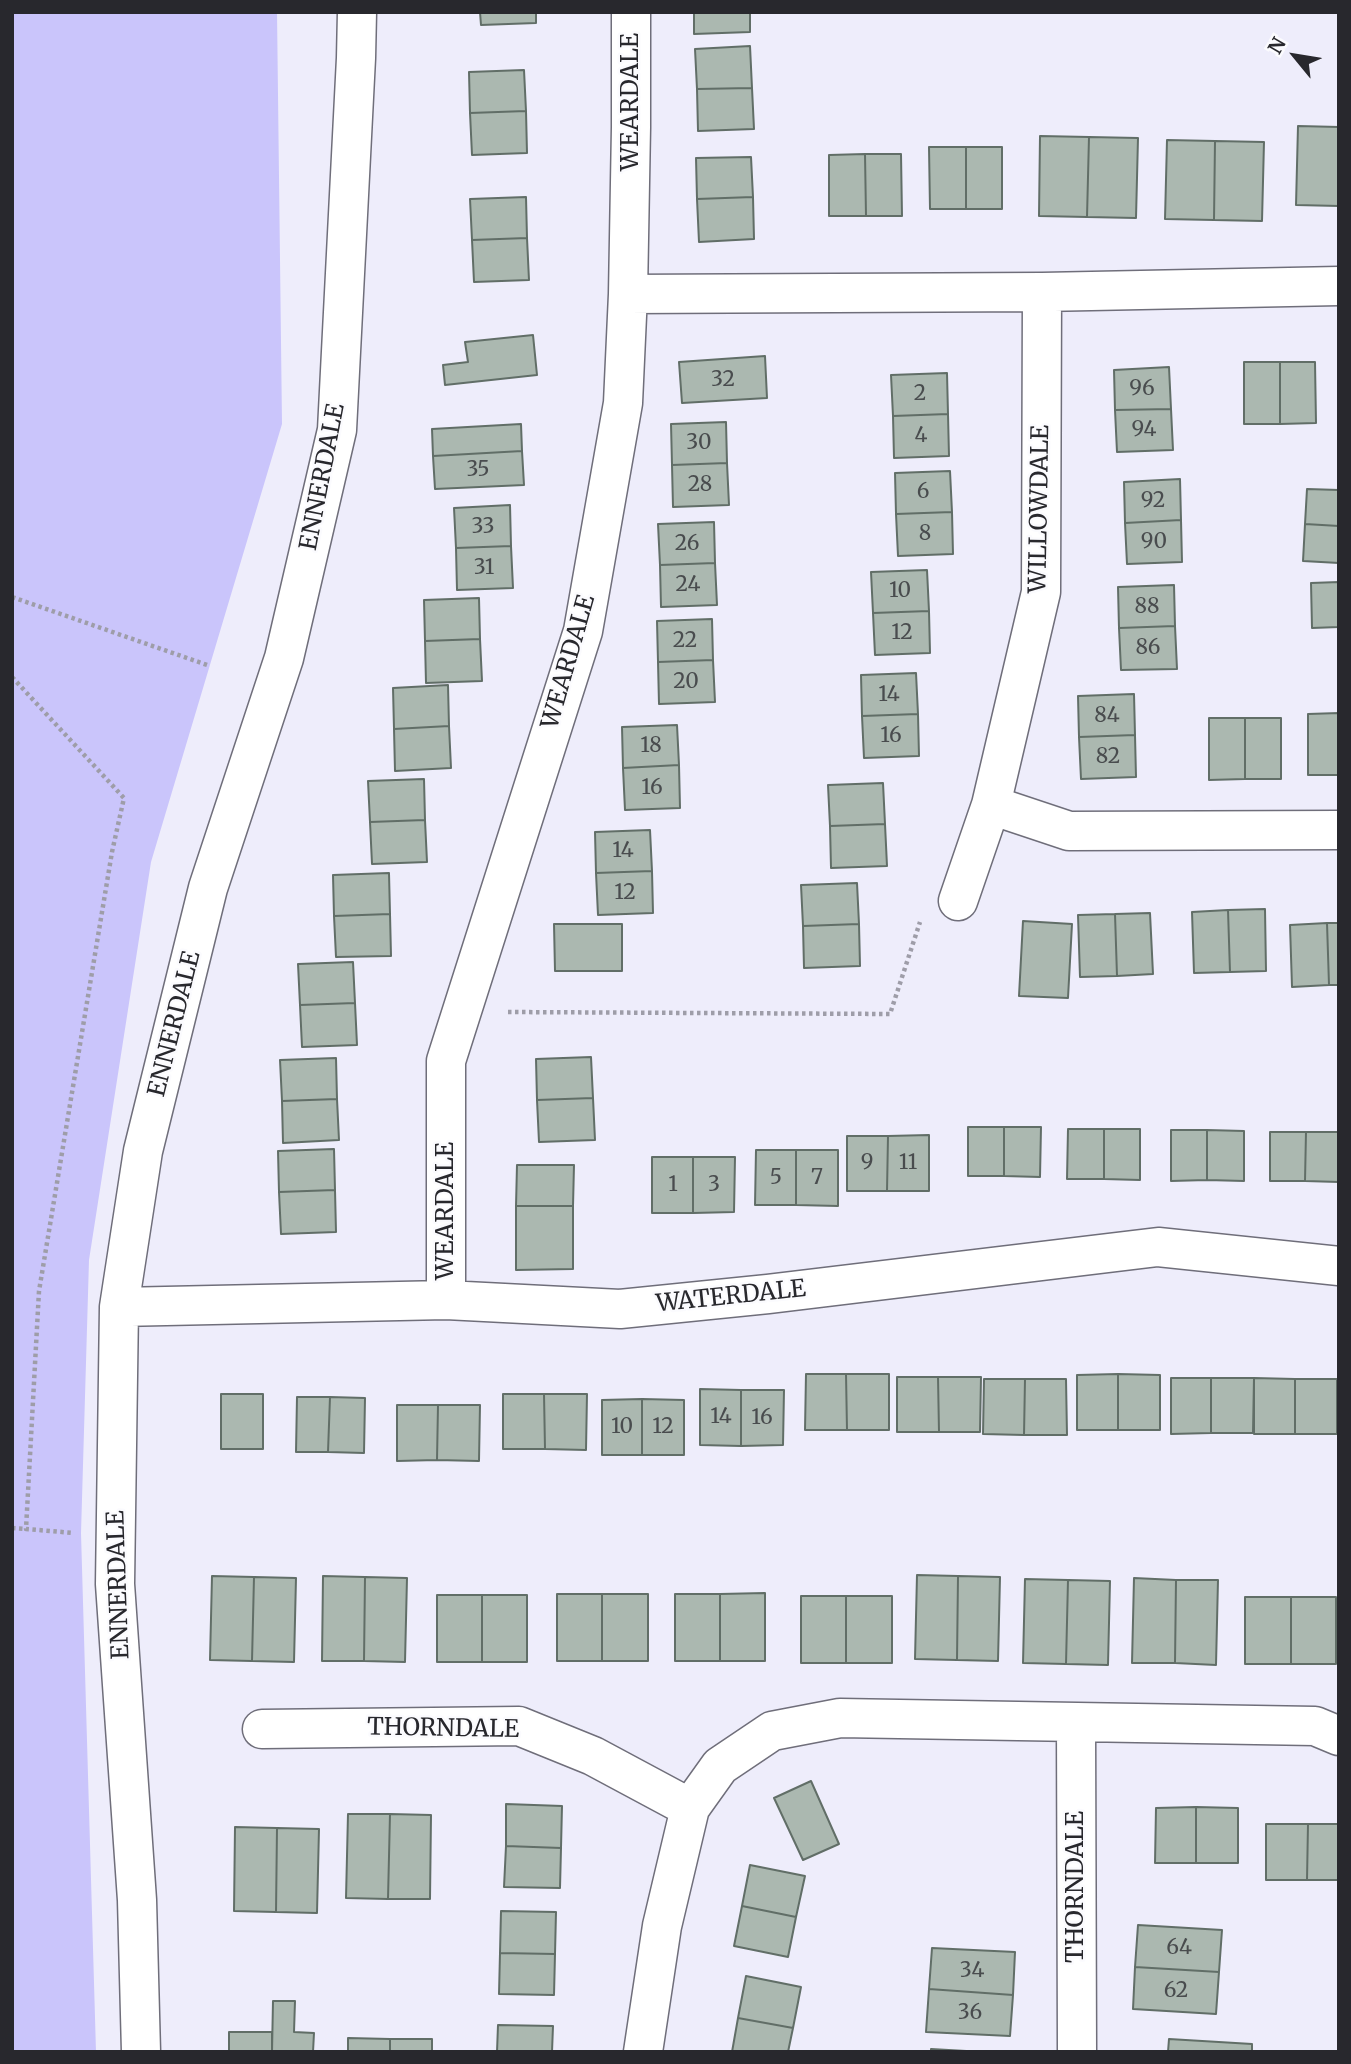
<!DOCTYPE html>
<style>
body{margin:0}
#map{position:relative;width:1351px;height:2064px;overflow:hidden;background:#eeedfb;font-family:Merriweather,serif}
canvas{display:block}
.frame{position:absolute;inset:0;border:14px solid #28282d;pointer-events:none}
.north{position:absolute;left:1260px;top:21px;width:70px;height:70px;-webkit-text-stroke:5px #fbfbfe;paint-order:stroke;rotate:300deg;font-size:19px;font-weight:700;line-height:28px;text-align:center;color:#28282d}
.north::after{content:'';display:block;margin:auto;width:24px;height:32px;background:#28282d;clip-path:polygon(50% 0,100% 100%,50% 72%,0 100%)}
</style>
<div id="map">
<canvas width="1351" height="2064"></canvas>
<div class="frame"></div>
<div class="north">N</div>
</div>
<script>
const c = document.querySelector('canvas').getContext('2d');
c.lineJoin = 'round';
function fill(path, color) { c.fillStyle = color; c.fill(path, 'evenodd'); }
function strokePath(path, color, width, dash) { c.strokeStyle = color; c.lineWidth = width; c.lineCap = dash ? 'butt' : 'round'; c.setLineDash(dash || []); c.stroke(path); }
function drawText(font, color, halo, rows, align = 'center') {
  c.font = font + ' Merriweather,serif'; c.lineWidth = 5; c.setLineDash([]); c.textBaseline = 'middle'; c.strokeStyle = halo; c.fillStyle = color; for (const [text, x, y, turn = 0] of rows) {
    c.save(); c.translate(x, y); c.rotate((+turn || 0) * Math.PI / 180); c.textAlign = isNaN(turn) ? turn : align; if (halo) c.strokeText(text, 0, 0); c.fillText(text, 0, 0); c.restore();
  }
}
const green = new Path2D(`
 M 12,12 L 277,12 L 282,424 L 151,862 L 89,1260 L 81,1533 L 96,2052 L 12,2052 Z`);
const building = new Path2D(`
 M 480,12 L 536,12 L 536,23 L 481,25 Z
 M 694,12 L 750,12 L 750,32 L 694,34 Z
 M 750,46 L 752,88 L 697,89 L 695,49 Z
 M 524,70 L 526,111 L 470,113 L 469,72 Z
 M 752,88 L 754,129 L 698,131 L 697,89 Z
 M 526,111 L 527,153 L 472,155 L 470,113 Z
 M 1298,126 L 1339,127 L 1339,206 L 1296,205 Z
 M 1040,136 L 1089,137 L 1087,217 L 1039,216 Z
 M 1089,137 L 1138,138 L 1136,218 L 1087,217 Z
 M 1167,140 L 1215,141 L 1214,220 L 1165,219 Z
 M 1215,141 L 1264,142 L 1262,221 L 1214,220 Z
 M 929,147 L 966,147 L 966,209 L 930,209 Z
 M 966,147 L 1002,147 L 1002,209 L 966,209 Z
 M 865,154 L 901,154 L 902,216 L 866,216 Z
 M 865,154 L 866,216 L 829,216 L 829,155 Z
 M 751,157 L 753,197 L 697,199 L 696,158 Z
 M 526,197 L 527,238 L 472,240 L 470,199 Z
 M 753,197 L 754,239 L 699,242 L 697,199 Z
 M 527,238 L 529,280 L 474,282 L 472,240 Z
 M 533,335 L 537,375 L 445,385 L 443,365 L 468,362 L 465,342 Z
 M 765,356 L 767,398 L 682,403 L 679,362 Z
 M 1244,362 L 1280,362 L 1280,424 L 1244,424 Z
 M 1280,362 L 1315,362 L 1316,423 L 1280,424 Z
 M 1169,367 L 1171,409 L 1115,410 L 1114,370 Z
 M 947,373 L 948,414 L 893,416 L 891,375 Z
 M 1171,409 L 1173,450 L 1117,452 L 1115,410 Z
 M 948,414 L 949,456 L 894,458 L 893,416 Z
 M 726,422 L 727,463 L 672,465 L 671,424 Z
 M 521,424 L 522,451 L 433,456 L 432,429 Z
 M 522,451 L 524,485 L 435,489 L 433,456 Z
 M 727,463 L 729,505 L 673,507 L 672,465 Z
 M 950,471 L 952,512 L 896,514 L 895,473 Z
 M 1180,479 L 1181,520 L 1125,523 L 1124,482 Z
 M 1307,489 L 1339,490 L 1339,526 L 1305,524 Z
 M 510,505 L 511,546 L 456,548 L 454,508 Z
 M 952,512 L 953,554 L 898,556 L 896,514 Z
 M 1181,520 L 1182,562 L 1127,564 L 1125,523 Z
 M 714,522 L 715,563 L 660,565 L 658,524 Z
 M 1305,524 L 1339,526 L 1339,563 L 1303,561 Z
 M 511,546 L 513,588 L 457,590 L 456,548 Z
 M 715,563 L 717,605 L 661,607 L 660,565 Z
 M 927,570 L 929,611 L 873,613 L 871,572 Z
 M 1339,582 L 1339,627 L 1312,628 L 1311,583 Z
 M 1174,585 L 1175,626 L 1119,628 L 1118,587 Z
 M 479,598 L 480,639 L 425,641 L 424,600 Z
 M 929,611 L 930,653 L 875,655 L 873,613 Z
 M 712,619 L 713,660 L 658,662 L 657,621 Z
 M 1175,626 L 1177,669 L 1121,670 L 1119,628 Z
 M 480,639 L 482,681 L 426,683 L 425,641 Z
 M 713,660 L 715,702 L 659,704 L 658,662 Z
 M 916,673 L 918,714 L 862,716 L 861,675 Z
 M 448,685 L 449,726 L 394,729 L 393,688 Z
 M 1134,694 L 1135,735 L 1079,737 L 1078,696 Z
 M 1339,713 L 1339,775 L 1308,775 L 1308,714 Z
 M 918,714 L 919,756 L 864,758 L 862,716 Z
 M 1209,718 L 1245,718 L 1245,779 L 1209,780 Z
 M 1245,718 L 1281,718 L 1281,779 L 1245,779 Z
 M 677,725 L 679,765 L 623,768 L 622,727 Z
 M 449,726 L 451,768 L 395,771 L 394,729 Z
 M 1135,735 L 1136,777 L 1081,779 L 1079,737 Z
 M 679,765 L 680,808 L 625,810 L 623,768 Z
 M 424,779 L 425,820 L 370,822 L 368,781 Z
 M 883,783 L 885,824 L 830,826 L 828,785 Z
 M 425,820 L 427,862 L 372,864 L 370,822 Z
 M 885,824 L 887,866 L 831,868 L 830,826 Z
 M 650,830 L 652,871 L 596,873 L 595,832 Z
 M 652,871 L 653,913 L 598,915 L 596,873 Z
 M 389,873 L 390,914 L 334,916 L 333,875 Z
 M 857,883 L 859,924 L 803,926 L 801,885 Z
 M 1265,909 L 1266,971 L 1230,972 L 1228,910 Z
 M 1228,910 L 1230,972 L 1194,973 L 1192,912 Z
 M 1150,913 L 1153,974 L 1117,976 L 1115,914 Z
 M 390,914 L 391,956 L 336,957 L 334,916 Z
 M 1115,914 L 1117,976 L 1080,977 L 1078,915 Z
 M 1023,921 L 1072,924 L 1068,998 L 1019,996 Z
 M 1327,923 L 1339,923 L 1339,985 L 1329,985 Z
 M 1327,923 L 1329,985 L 1292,987 L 1290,925 Z
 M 554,924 L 622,924 L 622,971 L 555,971 Z
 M 859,924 L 860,966 L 804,968 L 803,926 Z
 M 353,962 L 355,1003 L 300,1005 L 298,964 Z
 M 355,1003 L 357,1045 L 302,1047 L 300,1005 Z
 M 591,1057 L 593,1098 L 537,1100 L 536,1059 Z
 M 336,1058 L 337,1099 L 282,1101 L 280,1060 Z
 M 593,1098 L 595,1140 L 539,1142 L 537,1100 Z
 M 337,1099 L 339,1140 L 283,1143 L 282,1101 Z
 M 968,1127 L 1004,1127 L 1004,1176 L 968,1176 Z
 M 1004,1127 L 1041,1127 L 1040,1177 L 1004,1176 Z
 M 1068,1129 L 1104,1129 L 1104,1179 L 1067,1179 Z
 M 1104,1129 L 1140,1129 L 1140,1180 L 1104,1179 Z
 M 1171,1130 L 1207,1130 L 1207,1180 L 1171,1181 Z
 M 1207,1130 L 1244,1131 L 1244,1181 L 1207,1180 Z
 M 1270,1132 L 1306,1132 L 1305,1181 L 1270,1181 Z
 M 1306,1132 L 1339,1132 L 1339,1182 L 1305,1181 Z
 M 929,1135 L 929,1191 L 887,1191 L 888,1136 Z
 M 847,1136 L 888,1136 L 887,1191 L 847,1191 Z
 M 334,1149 L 335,1190 L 279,1192 L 278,1151 Z
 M 756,1150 L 796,1150 L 796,1205 L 755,1205 Z
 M 796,1150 L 838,1150 L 838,1206 L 796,1205 Z
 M 652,1157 L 693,1157 L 693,1213 L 652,1213 Z
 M 693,1157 L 735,1157 L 734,1212 L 693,1213 Z
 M 517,1165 L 574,1165 L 573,1206 L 516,1206 Z
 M 335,1190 L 336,1232 L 281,1234 L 279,1192 Z
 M 516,1206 L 573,1206 L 573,1269 L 516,1270 Z
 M 806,1374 L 846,1374 L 847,1430 L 805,1430 Z
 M 846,1374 L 889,1374 L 889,1430 L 847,1430 Z
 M 1118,1374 L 1118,1430 L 1077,1430 L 1077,1375 Z
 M 1118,1374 L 1160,1375 L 1160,1430 L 1118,1430 Z
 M 897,1377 L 938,1377 L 939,1432 L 897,1432 Z
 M 938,1377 L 981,1377 L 980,1432 L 939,1432 Z
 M 1171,1378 L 1211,1378 L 1211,1433 L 1171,1434 Z
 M 1211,1378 L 1254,1378 L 1253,1433 L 1211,1433 Z
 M 1254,1378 L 1295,1379 L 1295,1434 L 1254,1434 Z
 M 984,1379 L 1025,1379 L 1024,1435 L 983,1434 Z
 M 1025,1379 L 1066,1379 L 1067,1435 L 1024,1435 Z
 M 1295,1379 L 1337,1379 L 1337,1434 L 1295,1434 Z
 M 700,1389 L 741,1390 L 741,1446 L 700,1445 Z
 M 741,1390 L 784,1390 L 783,1445 L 741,1446 Z
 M 221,1394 L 263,1394 L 263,1449 L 221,1449 Z
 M 503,1394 L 544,1394 L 545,1449 L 503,1449 Z
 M 544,1394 L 587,1394 L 586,1450 L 545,1449 Z
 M 297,1397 L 330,1397 L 328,1452 L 296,1452 Z
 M 330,1397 L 365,1398 L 364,1453 L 328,1452 Z
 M 642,1399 L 642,1455 L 602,1455 L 602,1400 Z
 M 642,1399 L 684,1400 L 684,1455 L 642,1455 Z
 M 397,1405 L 438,1405 L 437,1460 L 397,1461 Z
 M 438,1405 L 480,1405 L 479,1461 L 437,1460 Z
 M 917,1575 L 958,1576 L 957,1660 L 915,1659 Z
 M 212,1576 L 254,1577 L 252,1661 L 210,1660 Z
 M 323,1576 L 365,1577 L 364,1661 L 322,1661 Z
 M 958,1576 L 1000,1577 L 998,1661 L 957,1660 Z
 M 254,1577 L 296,1578 L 294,1662 L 252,1661 Z
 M 365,1577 L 407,1578 L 405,1662 L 364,1661 Z
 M 1134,1578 L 1176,1580 L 1175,1663 L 1132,1663 Z
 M 1025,1579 L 1068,1580 L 1066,1664 L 1023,1663 Z
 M 1068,1580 L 1110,1581 L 1108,1665 L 1066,1664 Z
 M 1176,1580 L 1218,1580 L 1216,1665 L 1175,1663 Z
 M 765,1593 L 765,1661 L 720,1661 L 720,1594 Z
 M 557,1594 L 602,1594 L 602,1661 L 557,1661 Z
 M 602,1594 L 648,1594 L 648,1661 L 602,1661 Z
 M 675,1594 L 720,1594 L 720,1661 L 675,1661 Z
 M 437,1595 L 482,1595 L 482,1662 L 437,1662 Z
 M 482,1595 L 527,1595 L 527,1662 L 482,1662 Z
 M 801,1596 L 846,1596 L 846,1663 L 801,1663 Z
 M 846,1596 L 892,1596 L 892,1663 L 846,1663 Z
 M 1245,1597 L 1291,1597 L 1291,1664 L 1245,1664 Z
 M 1291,1597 L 1336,1597 L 1336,1664 L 1291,1664 Z
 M 811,1781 L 839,1844 L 803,1860 L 774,1798 Z
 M 506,1804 L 562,1806 L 561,1848 L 506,1846 Z
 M 1196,1807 L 1238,1808 L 1238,1863 L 1196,1863 Z
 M 1196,1807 L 1196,1863 L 1155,1863 L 1156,1808 Z
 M 348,1814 L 390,1814 L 388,1899 L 346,1898 Z
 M 390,1814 L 431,1815 L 430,1899 L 388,1899 Z
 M 1266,1824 L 1308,1824 L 1307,1880 L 1266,1880 Z
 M 1308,1824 L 1339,1824 L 1339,1880 L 1307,1880 Z
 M 235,1827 L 277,1828 L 276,1912 L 234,1911 Z
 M 277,1828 L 319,1829 L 317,1913 L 276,1912 Z
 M 506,1846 L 561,1848 L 560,1888 L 504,1887 Z
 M 750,1865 L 805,1876 L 796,1917 L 742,1906 Z
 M 742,1906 L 796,1917 L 788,1957 L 734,1946 Z
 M 501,1911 L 556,1912 L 555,1954 L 500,1953 Z
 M 1138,1925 L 1222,1930 L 1219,1972 L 1135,1967 Z
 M 932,1948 L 1015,1952 L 1013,1995 L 929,1989 Z
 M 500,1953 L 555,1954 L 554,1995 L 499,1994 Z
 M 1135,1967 L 1219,1972 L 1216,2014 L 1133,2009 Z
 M 746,1976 L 801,1987 L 793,2028 L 738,2018 Z
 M 929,1989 L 1013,1995 L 1010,2036 L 926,2032 Z
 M 273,2001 L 295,2001 L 294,2032 L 314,2033 L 313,2052 L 272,2052 Z
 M 738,2018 L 793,2028 L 788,2052 L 732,2052 Z
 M 498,2025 L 553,2026 L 552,2052 L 497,2052 Z
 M 229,2032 L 272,2032 L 272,2052 L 229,2052 Z
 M 348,2038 L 390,2039 L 390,2052 L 348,2052 Z
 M 390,2039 L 432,2039 L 432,2052 L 390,2052 Z
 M 1169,2039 L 1252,2044 L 1252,2052 L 1168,2052 Z
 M 931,2049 L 984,2052 L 931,2052 Z`);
const path = new Path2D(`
 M 12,597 L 210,666
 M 12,677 L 124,798 L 112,852 L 39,1291 L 26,1529 L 74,1533
 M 508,1012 L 890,1014 L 920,922
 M 12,1528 L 26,1529`);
const minor = new Path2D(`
 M 628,294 L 1042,292 L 1339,286
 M 991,805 L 1069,831 L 1339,830
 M 958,901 L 991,805 L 1041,592 L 1042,292
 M 446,1300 L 446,1061 L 583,631 L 623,403 L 628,294 L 631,127 L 631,12
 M 119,1307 L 446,1300 L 620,1309 L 768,1294 L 1158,1247 L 1339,1266
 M 1076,1723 L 1077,2052
 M 262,1729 L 519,1726 L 593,1756 L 690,1808
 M 141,2052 L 137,1900 L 115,1584 L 119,1307 L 143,1151 L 208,888 L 284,658 L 337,430 L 356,58 L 357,12
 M 643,2052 L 662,1926 L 690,1808 L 720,1766 L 772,1731 L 840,1718 L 1315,1726 L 1339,1736`);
const numberNames = [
 ["32",723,380],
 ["96",1142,389],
 ["2",920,394],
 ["94",1144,430],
 ["4",921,436],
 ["30",699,443],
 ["35",478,470],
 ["28",700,485],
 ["6",923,492],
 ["92",1153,501],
 ["33",483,527],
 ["8",925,534],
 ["90",1154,542],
 ["26",687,544],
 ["31",484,568],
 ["24",688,585],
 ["10",900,591],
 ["88",1147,607],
 ["12",902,633],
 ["22",685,641],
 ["86",1148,648],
 ["20",686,682],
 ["14",889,695],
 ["84",1107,716],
 ["16",891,736],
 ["18",651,746],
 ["82",1108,757],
 ["16",652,788],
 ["14",623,851],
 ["12",625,893],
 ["9",867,1163],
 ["11",908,1163],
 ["5",776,1178],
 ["7",817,1178],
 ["1",673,1185],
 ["3",714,1185],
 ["14",721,1417],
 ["16",762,1418],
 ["10",622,1427],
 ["12",663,1427],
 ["64",1179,1948],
 ["34",972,1971],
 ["62",1176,1991],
 ["36",970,2013]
];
const streetNames = [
 ["WEARDALE",631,102,-90],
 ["ENNERDALE",323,477,-79],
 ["WILLOWDALE",1040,509,-89],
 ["WEARDALE",569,662,-74],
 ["ENNERDALE",175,1024,-76],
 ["WEARDALE",446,1211,-90],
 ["WATERDALE",731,1297,-6],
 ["ENNERDALE",119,1585,-92],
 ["THORNDALE",443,1729,1],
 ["THORNDALE",1076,1887,-90]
];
fill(green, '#cac5fb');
fill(building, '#abb8b0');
strokePath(building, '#616e67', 2);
strokePath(minor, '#6f6e7a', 41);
strokePath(path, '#9e9da8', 4.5, [3.5, 3.5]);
strokePath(minor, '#fff', 38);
drawText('21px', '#494c4e', null, numberNames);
drawText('24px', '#28282d', '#fbfbfe', streetNames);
</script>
